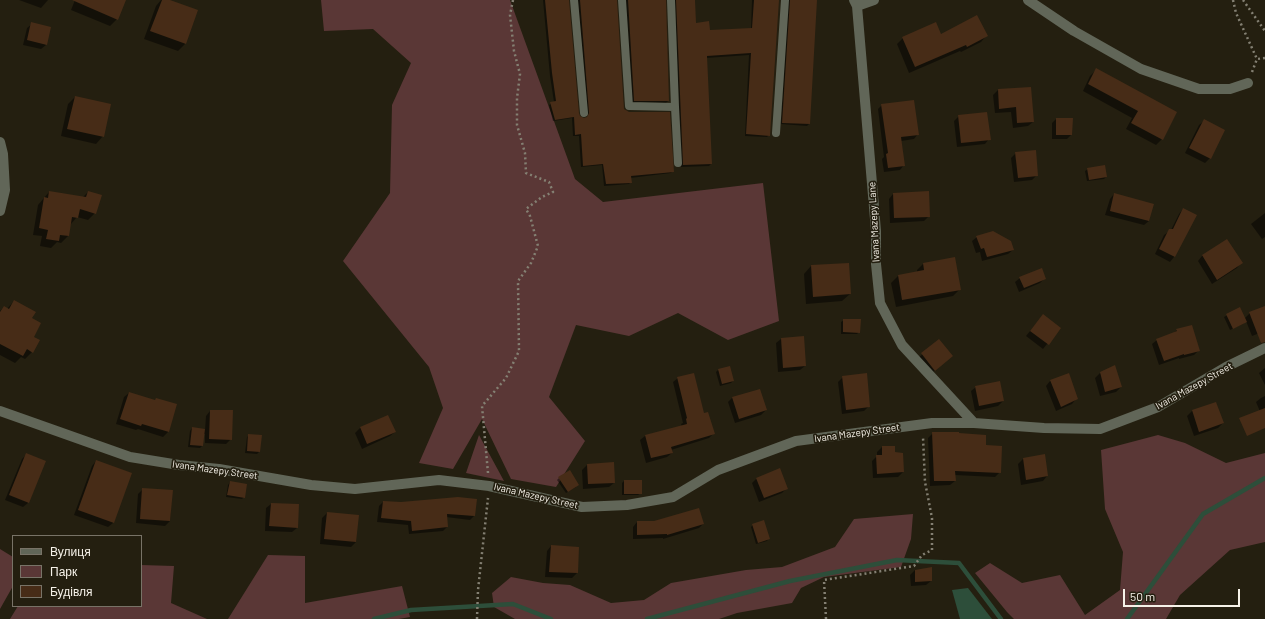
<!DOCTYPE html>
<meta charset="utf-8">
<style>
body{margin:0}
#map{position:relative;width:1265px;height:619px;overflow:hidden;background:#241f10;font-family:Barlow,sans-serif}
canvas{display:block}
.legend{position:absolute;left:12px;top:535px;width:130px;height:72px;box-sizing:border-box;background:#241f10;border:1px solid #787367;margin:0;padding:5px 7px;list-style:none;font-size:12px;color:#f6f2e9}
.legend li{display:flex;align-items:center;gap:8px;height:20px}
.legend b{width:20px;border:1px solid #787367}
.scale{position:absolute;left:1123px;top:589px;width:117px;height:18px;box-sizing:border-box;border:2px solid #f6f2e9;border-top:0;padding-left:5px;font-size:12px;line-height:14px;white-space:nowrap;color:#f6f2e9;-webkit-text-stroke:3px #241f10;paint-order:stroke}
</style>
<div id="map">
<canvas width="1265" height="619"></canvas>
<ul class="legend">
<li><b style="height:5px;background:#616658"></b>Вулиця</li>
<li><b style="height:11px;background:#5a3736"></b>Парк</li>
<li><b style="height:11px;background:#472c17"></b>Будівля</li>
</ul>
<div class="scale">50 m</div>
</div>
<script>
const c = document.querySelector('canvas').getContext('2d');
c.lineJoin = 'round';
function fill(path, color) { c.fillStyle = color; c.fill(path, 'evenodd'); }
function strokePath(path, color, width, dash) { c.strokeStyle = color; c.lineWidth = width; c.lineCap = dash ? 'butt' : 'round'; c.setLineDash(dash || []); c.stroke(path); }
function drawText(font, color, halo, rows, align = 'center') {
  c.font = font + ' Barlow,sans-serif'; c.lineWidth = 3.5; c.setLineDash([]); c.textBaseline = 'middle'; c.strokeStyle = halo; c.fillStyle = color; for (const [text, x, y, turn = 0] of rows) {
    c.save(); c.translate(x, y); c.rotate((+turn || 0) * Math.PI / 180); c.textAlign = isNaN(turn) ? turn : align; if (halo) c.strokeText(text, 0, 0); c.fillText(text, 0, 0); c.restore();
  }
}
const green = new Path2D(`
 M 321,0 L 510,0 L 575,179 L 603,202 L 763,183 L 779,321 L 728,340 L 678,313 L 629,336 L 576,325 L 549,397 L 585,441 L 556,487 L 511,479 L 482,419 L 453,469 L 419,463 L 443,408 L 429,367 L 343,261 L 390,193 L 392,105 L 411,63 L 373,29 L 324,31 Z
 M 479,435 L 504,481 L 466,473 Z
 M 1158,435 L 1185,443 L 1226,463 L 1265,453 L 1265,542 L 1230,550 L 1180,595 L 1166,619 L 1014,619 L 1007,612 L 975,573 L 990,563 L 1022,583 L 1060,575 L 1085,615 L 1120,590 L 1123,552 L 1105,509 L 1101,450 Z
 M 913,514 L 911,539 L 901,567 L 824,577 L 801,588 L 792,603 L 737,613 L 719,619 L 515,619 L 494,607 L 492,593 L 511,577 L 543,583 L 570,585 L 611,603 L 644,600 L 671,583 L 746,570 L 782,567 L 835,547 L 854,519 Z
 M 0,549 L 13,557 L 13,586 L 0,609 Z
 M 268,555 L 305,556 L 305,603 L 402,586 L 410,617 L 399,619 L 228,619 Z
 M 141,565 L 174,566 L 171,603 L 207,619 L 10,619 L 18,606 L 141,606 Z`);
const water = new Path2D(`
 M 968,588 L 992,619 L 960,619 L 952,590 Z`);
const shadow = new Path2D(`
 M 19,0 L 48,0 L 41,8 Z
 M 75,0 L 125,0 L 117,19 L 110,26 L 71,10 Z
 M 161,0 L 167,0 L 186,43 L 178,51 L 144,39 L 156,6 Z
 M 543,0 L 568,0 L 578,114 L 582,119 L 587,118 L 588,115 L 578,2 L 576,0 L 616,0 L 623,109 L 673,171 L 671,173 L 630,178 L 631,182 L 629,184 L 604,186 L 602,165 L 581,167 L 579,136 L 573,136 L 572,118 L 553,121 L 549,105 L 554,102 L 550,76 Z
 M 624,0 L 664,0 L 668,101 L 666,103 L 632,102 Z
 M 673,0 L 694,0 L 695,24 L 709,31 L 751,29 L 752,0 L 778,0 L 769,135 L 767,137 L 745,136 L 749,55 L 706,58 L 711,164 L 709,166 L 681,167 L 675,2 Z
 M 788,0 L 816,0 L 809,124 L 807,126 L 781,124 Z
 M 32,24 L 46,45 L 41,49 L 23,45 L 27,28 Z
 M 941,35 L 987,35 L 981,42 L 961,52 L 960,51 L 909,73 L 897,44 L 903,38 Z
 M 1097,69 L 1176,113 L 1162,139 L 1156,145 L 1126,129 L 1132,118 L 1083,91 L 1090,76 Z
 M 998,90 L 1033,122 L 1028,126 L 1013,128 L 1011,112 L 995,113 L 993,95 Z
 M 75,97 L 103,136 L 96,144 L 61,136 L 68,104 Z
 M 882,105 L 918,134 L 914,139 L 901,141 L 904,165 L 900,170 L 884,172 L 882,159 L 884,157 L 878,109 Z
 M 959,116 L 989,139 L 985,144 L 957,147 L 954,121 Z
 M 1057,118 L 1071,135 L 1067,139 L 1052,139 L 1052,123 Z
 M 1204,121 L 1210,158 L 1205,163 L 1185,153 L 1199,125 Z
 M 1016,153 L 1037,175 L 1032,180 L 1014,182 L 1011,158 Z
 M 1088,169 L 1106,177 L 1104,179 L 1087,181 L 1085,171 Z
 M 49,192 L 82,198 L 88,192 L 95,213 L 88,220 L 77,217 L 70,225 L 68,236 L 61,243 L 57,242 L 51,248 L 40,246 L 42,236 L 33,235 L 38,205 Z
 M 893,194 L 929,216 L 924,221 L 890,223 L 889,199 Z
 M 1114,194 L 1149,221 L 1144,225 L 1105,215 L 1110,199 Z
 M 1183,209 L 1196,215 L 1174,257 L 1170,262 L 1155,254 L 1164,235 L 1171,230 L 1179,214 Z
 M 1265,213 L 1265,237 L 1262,239 L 1251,224 Z
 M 977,237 L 1013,250 L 1008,254 L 982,261 L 980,252 L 976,253 L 972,241 Z
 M 1227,240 L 1241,263 L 1237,268 L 1212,284 L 1198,261 L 1202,256 Z
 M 848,264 L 850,294 L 842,301 L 806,304 L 804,274 L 811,266 Z
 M 923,264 L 960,289 L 953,296 L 896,307 L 891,283 L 898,276 L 917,272 L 917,270 Z
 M 1020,278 L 1045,278 L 1040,283 L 1019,292 L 1015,282 Z
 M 14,301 L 31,319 L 33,337 L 32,352 L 25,359 L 21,357 L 15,363 L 0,355 L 0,311 L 4,307 L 7,309 Z
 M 1265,307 L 1265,331 L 1252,336 L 1246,321 L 1243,324 L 1230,330 L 1224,317 L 1239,309 L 1244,319 L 1250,313 Z
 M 1043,315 L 1060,328 L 1043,349 L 1026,336 Z
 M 844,320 L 859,332 L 857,334 L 841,334 L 841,322 Z
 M 1177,330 L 1199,350 L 1194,355 L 1179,359 L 1179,358 L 1159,365 L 1152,344 L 1157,340 L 1174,333 Z
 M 781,339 L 805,366 L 800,370 L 778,372 L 776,343 Z
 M 939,340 L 947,360 L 930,375 L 917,359 Z
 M 1265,368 L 1265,385 L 1259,373 Z
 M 718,370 L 733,381 L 731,383 L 720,386 L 716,372 Z
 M 1100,373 L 1121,387 L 1116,392 L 1100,396 L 1095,378 Z
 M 1069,375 L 1076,399 L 1072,404 L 1056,411 L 1046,386 L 1050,381 Z
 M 843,377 L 869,406 L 864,411 L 842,414 L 838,382 Z
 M 678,378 L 703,414 L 714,433 L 709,438 L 671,450 L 672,453 L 667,457 L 646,463 L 640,440 L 645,436 L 682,427 L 681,424 L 683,423 L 673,382 Z
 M 976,387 L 1003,401 L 998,406 L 975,411 L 971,391 Z
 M 129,393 L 154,401 L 156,399 L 176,405 L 168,432 L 163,437 L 138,429 L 136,430 L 116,424 L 124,397 Z
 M 1265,396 L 1265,420 L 1264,421 L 1256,402 L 1261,398 Z
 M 732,398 L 766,410 L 761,415 L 735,423 L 728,402 Z
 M 1216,403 L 1223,423 L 1218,428 L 1194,436 L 1187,416 L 1192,411 Z
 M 210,411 L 231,439 L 226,444 L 205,443 L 205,434 L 203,434 L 202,446 L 200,448 L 188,447 L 190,431 L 192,428 L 205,430 L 206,416 Z
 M 388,416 L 395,432 L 390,436 L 362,449 L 355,433 L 360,428 Z
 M 933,433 L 985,446 L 1000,472 L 995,477 L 955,475 L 955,481 L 950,485 L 930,486 L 928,438 Z
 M 249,435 L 261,436 L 259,452 L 257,454 L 245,453 L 247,437 Z
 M 882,447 L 894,453 L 903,472 L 898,477 L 873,478 L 872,461 L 877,456 L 877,452 Z
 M 26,455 L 28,503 L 23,507 L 5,500 L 22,459 Z
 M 1023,459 L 1047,476 L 1043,481 L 1021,485 L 1018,464 Z
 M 96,461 L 131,473 L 113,523 L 108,527 L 74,515 L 92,466 Z
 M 587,465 L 614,483 L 609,487 L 583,489 L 582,470 Z
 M 559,478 L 576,487 L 566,493 L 557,480 Z
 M 757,478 L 786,489 L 782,493 L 759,502 L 752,483 Z
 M 624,481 L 641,493 L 638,495 L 622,495 L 622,483 Z
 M 230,482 L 244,497 L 242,499 L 226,497 L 228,485 Z
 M 143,489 L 172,491 L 170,521 L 165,526 L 136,523 L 138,494 Z
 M 383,502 L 474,516 L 470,520 L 446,517 L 447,527 L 443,531 L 409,534 L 408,525 L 377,522 L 379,506 Z
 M 271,504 L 297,528 L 292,532 L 265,531 L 266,508 Z
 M 327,513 L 356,542 L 351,547 L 320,544 L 322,518 Z
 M 637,522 L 703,524 L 699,528 L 663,539 L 663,538 L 633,539 L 633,527 Z
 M 753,525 L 769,538 L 767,541 L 756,544 L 751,527 Z
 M 551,546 L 577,573 L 572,578 L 545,577 L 547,551 Z
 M 915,570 L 931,581 L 926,585 L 911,586 L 910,575 Z`);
const stream = new Path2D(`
 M 374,619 L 411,610 L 513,604 L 551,619
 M 647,619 L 790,581 L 897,560 L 959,563 L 1001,619
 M 1127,619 L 1203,514 L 1265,478`);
const building = new Path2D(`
 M 72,0 L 126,0 L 118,20 Z
 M 162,0 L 170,0 L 198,10 L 186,44 L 150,31 Z
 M 545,0 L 569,0 L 579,113 L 580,116 L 584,118 L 587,117 L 589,113 L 580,0 L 617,0 L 624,109 L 629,112 L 670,112 L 674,172 L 631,176 L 632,183 L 606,184 L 603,164 L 583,166 L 581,134 L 575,135 L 574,117 L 555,120 L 550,102 L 556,101 L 552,73 Z
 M 628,0 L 666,0 L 669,101 L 634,101 Z
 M 676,0 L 695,0 L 696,23 L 709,21 L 710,30 L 752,28 L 754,0 L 779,0 L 770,136 L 746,134 L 751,53 L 707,56 L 712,164 L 683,165 Z
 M 790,0 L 817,0 L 810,124 L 782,123 Z
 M 977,15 L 988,36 L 967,47 L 966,45 L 915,67 L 902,37 L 936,22 L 941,34 Z
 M 31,22 L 51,27 L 47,45 L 27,40 Z
 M 1096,68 L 1177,112 L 1163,140 L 1131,123 L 1138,111 L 1088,84 Z
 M 1031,87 L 1034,122 L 1017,123 L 1016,107 L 999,109 L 998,89 Z
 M 75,96 L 111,104 L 104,137 L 67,129 Z
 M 914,100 L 919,135 L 901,137 L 905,166 L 888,168 L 886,154 L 888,153 L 881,104 Z
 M 987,112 L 991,140 L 961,143 L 958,115 Z
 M 1056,118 L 1073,118 L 1072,135 L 1056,135 Z
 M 1204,119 L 1225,130 L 1211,159 L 1189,148 Z
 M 1036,150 L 1038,176 L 1018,178 L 1015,152 Z
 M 1105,165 L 1107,177 L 1089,180 L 1087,168 Z
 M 49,191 L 86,197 L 88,191 L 102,195 L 96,214 L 80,209 L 78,218 L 72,217 L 69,236 L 60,235 L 59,241 L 46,239 L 48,230 L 39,228 L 44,197 L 48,198 Z
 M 929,191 L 930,217 L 894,218 L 893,193 Z
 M 1114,193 L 1154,204 L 1149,221 L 1110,211 Z
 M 1183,208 L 1197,215 L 1175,257 L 1159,249 L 1169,229 L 1173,229 Z
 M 993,231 L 1011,241 L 1014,250 L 987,257 L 984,248 L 981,249 L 976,236 Z
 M 1227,239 L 1243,263 L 1217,280 L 1202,255 Z
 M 955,257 L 961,290 L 902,300 L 898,275 L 924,270 L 923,263 Z
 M 849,263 L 851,294 L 813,297 L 811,265 Z
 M 1042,268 L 1046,279 L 1024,288 L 1019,277 Z
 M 14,300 L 36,312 L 32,318 L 41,323 L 34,337 L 40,340 L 33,353 L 27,349 L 23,356 L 0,344 L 0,312 L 4,306 L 9,309 Z
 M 1265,306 L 1265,342 L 1261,343 L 1249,312 Z
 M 1240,307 L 1247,322 L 1233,329 L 1226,314 Z
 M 1043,314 L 1061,328 L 1049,345 L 1030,331 Z
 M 843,319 L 861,319 L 860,333 L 843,332 Z
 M 1192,325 L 1200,351 L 1184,355 L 1184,354 L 1164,361 L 1156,339 L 1177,331 L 1176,329 Z
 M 804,336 L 806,366 L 783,368 L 781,338 Z
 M 939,339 L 953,356 L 935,371 L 921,353 Z
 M 1115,365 L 1122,387 L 1105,392 L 1100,372 Z
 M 730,366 L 734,381 L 722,384 L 718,369 Z
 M 694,373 L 704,413 L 708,412 L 715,434 L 671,447 L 673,453 L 651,458 L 645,435 L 687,424 L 686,419 L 687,418 L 677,377 Z
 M 867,373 L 870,407 L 846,410 L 842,376 Z
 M 1069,373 L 1078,399 L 1061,407 L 1050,380 Z
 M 1000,381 L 1004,401 L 979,406 L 975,386 Z
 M 760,389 L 767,410 L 739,419 L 732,397 Z
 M 129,392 L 155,400 L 156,398 L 177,404 L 169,432 L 142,424 L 141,426 L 120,419 Z
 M 1216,402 L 1224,423 L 1199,432 L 1192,410 Z
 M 1265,408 L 1265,428 L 1247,436 L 1239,418 Z
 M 210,410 L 233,410 L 232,440 L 209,439 Z
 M 388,415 L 396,432 L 367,444 L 360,427 Z
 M 192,427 L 205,429 L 203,446 L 190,445 Z
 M 932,432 L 959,432 L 959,433 L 986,435 L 986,445 L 1002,446 L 1001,473 L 955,471 L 956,481 L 934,481 Z
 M 248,434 L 262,435 L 260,452 L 247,451 Z
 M 882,446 L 895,446 L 895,452 L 903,453 L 904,472 L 877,474 L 876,455 L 882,455 Z
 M 26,453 L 46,461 L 29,503 L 9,495 Z
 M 1045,454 L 1048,476 L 1026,480 L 1023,458 Z
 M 96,460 L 132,473 L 114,523 L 78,510 Z
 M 614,462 L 615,483 L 588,484 L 587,464 Z
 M 780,468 L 788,489 L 764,498 L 756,478 Z
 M 570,470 L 579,485 L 568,492 L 558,477 Z
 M 624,480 L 642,480 L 642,494 L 624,494 Z
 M 230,481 L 247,484 L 245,498 L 227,495 Z
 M 142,488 L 173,490 L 170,521 L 140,519 Z
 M 458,497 L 477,499 L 475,516 L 447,514 L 448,527 L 412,531 L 411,521 L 381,518 L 383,501 L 401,502 Z
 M 271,503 L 299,504 L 298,528 L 269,526 Z
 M 699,508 L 704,524 L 667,535 L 667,534 L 637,535 L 637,521 L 654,521 Z
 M 327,512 L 359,515 L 356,542 L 324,539 Z
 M 764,520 L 770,539 L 758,543 L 752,524 Z
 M 551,545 L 579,547 L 578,573 L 549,572 Z
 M 932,567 L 932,581 L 915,582 L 915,570 Z`);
const path = new Path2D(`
 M 1233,0 L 1236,13 L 1257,59
 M 1243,0 L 1265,31
 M 1252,72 L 1257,59 L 1265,58
 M 488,473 L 482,406 L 506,378 L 519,351 L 518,281 L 531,263 L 538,246 L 530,216 L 526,209 L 542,197 L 553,192 L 549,182 L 526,173 L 525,153 L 517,125 L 517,98 L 520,74 L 514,51 L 510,15 L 513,0
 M 477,619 L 478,590 L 488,498
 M 826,619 L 824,580 L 914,566 L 922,555 L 932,550 L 932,518 L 925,482 L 923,437`);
const lane = new Path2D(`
 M 574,0 L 584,113
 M 622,0 L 629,106 L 675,107
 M 671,0 L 675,107 L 678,163
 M 776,133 L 785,0`);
const street = new Path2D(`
 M 854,0 L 857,6 L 876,231 L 876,264 L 880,303 L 902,345 L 974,423
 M 1028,0 L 1074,31 L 1141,69 L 1199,89 L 1230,89 L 1248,83
 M 857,6 L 874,0
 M 0,142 L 3,154 L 5,190 L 0,211
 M 0,411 L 130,457 L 179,465 L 219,469 L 311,485 L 355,489 L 439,480 L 489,486 L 582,507 L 627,505 L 673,497 L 718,470 L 796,441 L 932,423 L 974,423 L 1044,428 L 1100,429 L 1158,407 L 1226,367 L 1265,348`);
const streetNames = [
 ["Ivana Mazepy Lane",874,222,-93],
 ["Ivana Mazepy Street",1194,386,-29],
 ["Ivana Mazepy Street",857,433,-8],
 ["Ivana Mazepy Street",215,470,8],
 ["Ivana Mazepy Street",536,496,13]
];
fill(green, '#5a3736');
fill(water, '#2d4e3a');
fill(shadow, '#0007');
strokePath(stream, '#2d4e3a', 4.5);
fill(building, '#472c17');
strokePath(path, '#848073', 2.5, [2, 3]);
strokePath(lane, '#616658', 8);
strokePath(street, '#616658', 10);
drawText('10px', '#f6f2e9', '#241f10', streetNames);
</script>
